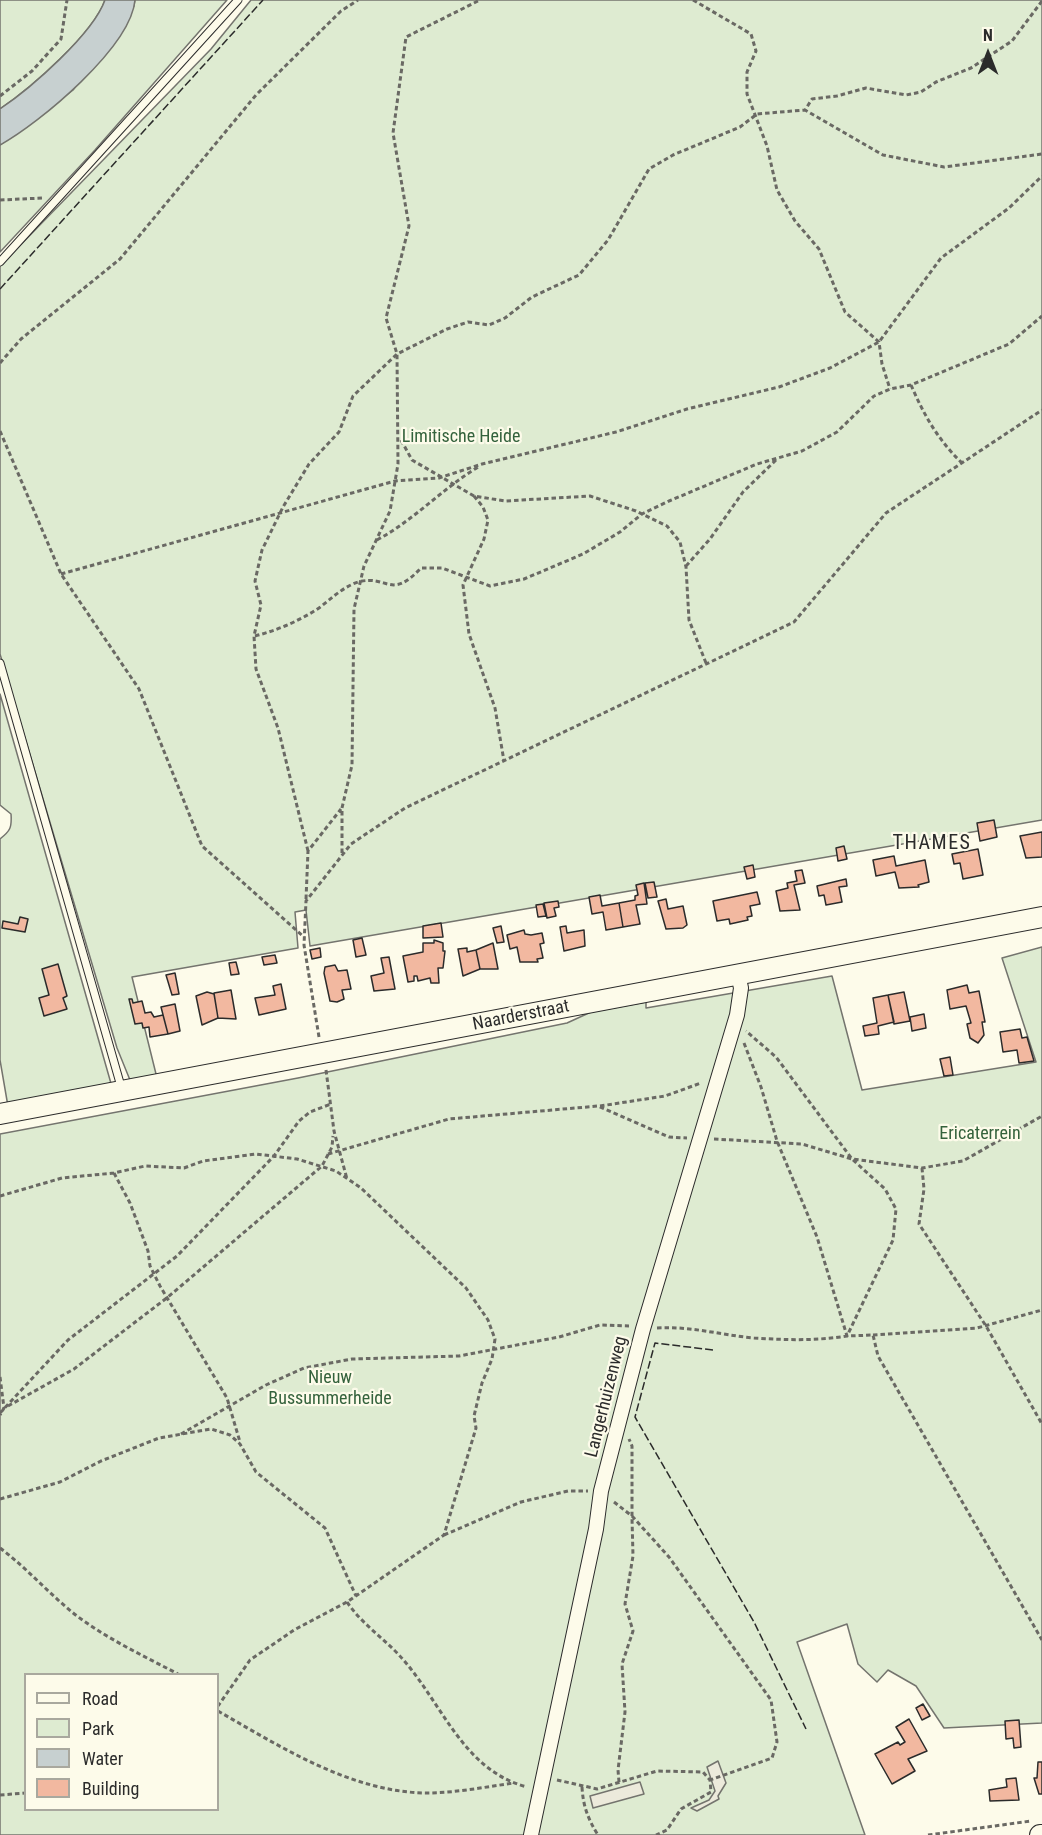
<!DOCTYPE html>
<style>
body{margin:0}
#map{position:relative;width:1042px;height:1835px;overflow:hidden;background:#fdfbea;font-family:"Roboto Condensed",sans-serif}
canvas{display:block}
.legend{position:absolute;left:24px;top:1673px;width:195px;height:138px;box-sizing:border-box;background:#fdfbea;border:2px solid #a9a89e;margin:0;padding:8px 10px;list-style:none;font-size:18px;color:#2b2b2b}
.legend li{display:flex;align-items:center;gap:12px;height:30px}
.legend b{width:30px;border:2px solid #a9a89e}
.north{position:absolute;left:958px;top:24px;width:60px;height:60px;-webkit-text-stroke:4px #fdfbea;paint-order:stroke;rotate:0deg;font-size:16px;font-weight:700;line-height:24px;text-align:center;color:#2b2b2b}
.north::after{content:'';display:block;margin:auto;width:21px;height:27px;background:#2b2b2b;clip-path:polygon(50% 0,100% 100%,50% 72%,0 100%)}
</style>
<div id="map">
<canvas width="1042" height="1835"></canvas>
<ul class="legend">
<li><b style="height:8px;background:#fdfbea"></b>Road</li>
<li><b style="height:16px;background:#deebd1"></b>Park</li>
<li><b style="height:16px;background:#c7d0d0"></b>Water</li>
<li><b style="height:16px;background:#f2b8a0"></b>Building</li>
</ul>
<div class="north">N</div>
</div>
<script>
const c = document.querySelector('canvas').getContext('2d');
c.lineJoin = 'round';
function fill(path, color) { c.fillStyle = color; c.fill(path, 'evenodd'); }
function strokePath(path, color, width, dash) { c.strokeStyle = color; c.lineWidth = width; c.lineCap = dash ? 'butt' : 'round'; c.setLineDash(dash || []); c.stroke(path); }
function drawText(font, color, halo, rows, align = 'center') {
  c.font = font + ' "Roboto Condensed",sans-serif'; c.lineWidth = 4.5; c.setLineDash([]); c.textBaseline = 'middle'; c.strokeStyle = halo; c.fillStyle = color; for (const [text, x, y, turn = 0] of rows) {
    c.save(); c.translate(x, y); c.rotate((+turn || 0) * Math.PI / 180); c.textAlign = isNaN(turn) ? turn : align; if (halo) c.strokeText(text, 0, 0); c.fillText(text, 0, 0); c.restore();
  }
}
const green = new Path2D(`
 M 0,0 L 105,0 C 93,34 31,88 0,109 Z
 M 135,0 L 227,0 L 95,150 L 0,252 L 0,145 L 73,90 L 134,6 Z
 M 251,0 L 1042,0 L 1042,820 L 310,946 L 306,910 L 295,912 L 298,948 L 132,977 L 157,1078 L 132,1085 L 117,1048 L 0,654 L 0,266 L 211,49 Z
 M 0,694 L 116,1101 L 10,1118 L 0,1060 L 0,839 C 10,831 12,828 11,814 L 0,805 Z
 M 1042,947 L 1042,1723 L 944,1728 L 916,1686 L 888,1670 L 877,1682 L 858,1664 L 847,1624 L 797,1642 L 865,1835 L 0,1835 L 0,1134 L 298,1078 L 567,1023 L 591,1012 L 646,1002 L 646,1008 L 832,976 L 862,1090 L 1036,1062 L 1002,958 ZM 26,1674 L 218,1674 L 218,1810 L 26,1810 Z`);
const parking = new Path2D(`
 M 718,1761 L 726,1783 L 718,1796 L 719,1799 L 697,1811 L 691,1808 L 709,1800 L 715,1791 L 707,1767 Z
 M 640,1782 L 644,1794 L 593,1808 L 590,1796 Z`);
const water = new Path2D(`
 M 105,0 L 135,0 C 131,47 40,123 0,145 L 0,109 C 31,88 93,34 105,0 Z`);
const building = new Path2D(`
 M 994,820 L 997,837 L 980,841 L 977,823 Z
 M 1042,832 L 1042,857 L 1026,858 L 1020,836 Z
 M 844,846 L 847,859 L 838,861 L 836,848 Z
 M 978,849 L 983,875 L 963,879 L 960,863 L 954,864 L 952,854 Z
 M 894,856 L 896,866 L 925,860 L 929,882 L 918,885 L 919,887 L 899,888 L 895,872 L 876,876 L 873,860 Z
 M 753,865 L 755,877 L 747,879 L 744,867 Z
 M 802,870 L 805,883 L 794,885 L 800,910 L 780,911 L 776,891 L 788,888 L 787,883 L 797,881 L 795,871 Z
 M 846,879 L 847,886 L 839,887 L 842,902 L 826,905 L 824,895 L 819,896 L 817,886 Z
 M 654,882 L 657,897 L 648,898 L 645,883 Z
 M 644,883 L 647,904 L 636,905 L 640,924 L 623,927 L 619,903 L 635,900 L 635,896 L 638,895 L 636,885 Z
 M 757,892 L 760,904 L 750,906 L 752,916 L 747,917 L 748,920 L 730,924 L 729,919 L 717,921 L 713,901 Z
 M 600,895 L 602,906 L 619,903 L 623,927 L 606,930 L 603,912 L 592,914 L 589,897 Z
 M 666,899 L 668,909 L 683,906 L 687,925 L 683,928 L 666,929 L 658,901 Z
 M 558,901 L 559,907 L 554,908 L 556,916 L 547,918 L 544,903 Z
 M 543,904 L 546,916 L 538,917 L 536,905 Z
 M 20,917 L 28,919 L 25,932 L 2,928 L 3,921 L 18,924 Z
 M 441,923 L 443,937 L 423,938 L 423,926 Z
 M 501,926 L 504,942 L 497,943 L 493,928 Z
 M 566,926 L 567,933 L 584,930 L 585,946 L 564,951 L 560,927 Z
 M 524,930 L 525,934 L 531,935 L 542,933 L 544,943 L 540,944 L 543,958 L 537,959 L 538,962 L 520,962 L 517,947 L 510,949 L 507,935 Z
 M 362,938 L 366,955 L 356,957 L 353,940 Z
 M 434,940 L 443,943 L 443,951 L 445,951 L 443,968 L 438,968 L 439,983 L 431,983 L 430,978 L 418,981 L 417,976 L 414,976 L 414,981 L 408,982 L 403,956 L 423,952 L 423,943 L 434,943 Z
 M 493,943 L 498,969 L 480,969 L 476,950 Z
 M 320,948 L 321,957 L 312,959 L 310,950 Z
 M 467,948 L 467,952 L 476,950 L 480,969 L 463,976 L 458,949 Z
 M 275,955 L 277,963 L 264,965 L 262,957 Z
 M 389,957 L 395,989 L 374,991 L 371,976 L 384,973 L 381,958 Z
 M 236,962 L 239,974 L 231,975 L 229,963 Z
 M 58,964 L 67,996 L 63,998 L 67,1009 L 44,1016 L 39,998 L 49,995 L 42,969 Z
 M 335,965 L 338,971 L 347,970 L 351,989 L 342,990 L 344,999 L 337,1002 L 330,1001 L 324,973 L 325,967 Z
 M 175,973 L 179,994 L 172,995 L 166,975 Z
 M 281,984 L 286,1009 L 259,1015 L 255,998 L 275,995 L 273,986 Z
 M 967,985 L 969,993 L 979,991 L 985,1022 L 982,1022 L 984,1035 L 978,1043 L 970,1038 L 967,1024 L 971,1023 L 966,1006 L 950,1009 L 947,990 Z
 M 231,990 L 236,1019 L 218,1018 L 214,993 Z
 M 207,992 L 214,994 L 218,1018 L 202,1025 L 196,996 Z
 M 904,992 L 910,1021 L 894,1024 L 888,995 Z
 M 888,995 L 894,1022 L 878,1026 L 879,1034 L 865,1036 L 863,1026 L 877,1023 L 873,998 Z
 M 129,999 L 132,999 L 133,1003 L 142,1001 L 145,1013 L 151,1012 L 154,1017 L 163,1015 L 168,1034 L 150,1037 L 149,1027 L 143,1028 L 142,1023 L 135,1024 Z
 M 175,1004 L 180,1031 L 168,1034 L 161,1007 Z
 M 924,1014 L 926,1028 L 912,1031 L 910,1017 Z
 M 1020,1029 L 1022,1038 L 1027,1037 L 1034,1061 L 1019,1063 L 1017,1050 L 1003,1052 L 1000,1032 Z
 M 950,1057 L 953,1075 L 944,1076 L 940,1059 Z
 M 923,1704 L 930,1716 L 922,1720 L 916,1708 Z
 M 909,1719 L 927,1751 L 908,1759 L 915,1771 L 892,1784 L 875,1754 L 898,1742 L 900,1745 L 905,1742 L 896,1727 Z
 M 1019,1720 L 1021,1747 L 1014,1748 L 1013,1738 L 1006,1739 L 1005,1721 Z
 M 1038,1762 L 1042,1762 L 1042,1794 L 1039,1794 L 1034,1778 L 1037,1778 Z
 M 1016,1778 L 1019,1800 L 990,1801 L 989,1790 L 1007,1787 L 1006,1779 Z`);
const path = new Path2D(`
 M 693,0 L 751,34 L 756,51 L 747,72 L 747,94 L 767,146 L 777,190 L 795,221 L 819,249 L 845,312 L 879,342 L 882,364 L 890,389
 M 1042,1 L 1012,41 L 971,68 L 936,82 L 921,92 L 906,95 L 866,88 L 837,96 L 812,99 L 805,110 L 883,155 L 944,167 L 1042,154
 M 0,96 L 32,71 L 61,39 L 67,0
 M 0,200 L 43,198
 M 0,363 L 21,339 L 120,259 L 256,95 L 341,11 L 358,0
 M 911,385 C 924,415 938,440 962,463
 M 0,431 L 61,574 L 139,689 L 202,846 L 304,937
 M 401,440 L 412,460 L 474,496 L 505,501 L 590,496 L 636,511 L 667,526 L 680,542 L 686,567 L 689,620 L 706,663
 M 474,496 L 483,507 L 488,520 L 484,539 L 463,585 L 469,634 L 495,708 L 504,761
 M 377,540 C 414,520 442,489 478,467
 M 686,566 L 710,539 L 743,492 L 777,459
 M 61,574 L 395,481 L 439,478 L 482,464 L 616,432 L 687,409 L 779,387 L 830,368 L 879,342 L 941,258 L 1009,208 L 1042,176
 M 255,636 C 278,630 299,621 319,608 C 332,598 343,587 358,582 C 388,574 390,601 421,568 L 442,568 L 490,586 L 524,579 L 583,554 L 620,532 L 642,514 L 669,501 L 757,464 L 802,451 L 837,432 L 874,396 L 890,389 L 911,385 L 1009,344 L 1042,316
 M 308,851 L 278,728 L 256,669 L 254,636 L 261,605 L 255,581 L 262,550 L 283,507 L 309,464 L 339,432 L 353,396 L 397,354 L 447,329 L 468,322 L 489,325 L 505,318 L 532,297 L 579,275 L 608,240 L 649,169 L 673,155 L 740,127 L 757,114 L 805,110
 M 342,853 L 342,808 L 352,765 L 354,609 L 364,566 L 390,511 L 398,464 L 397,354 L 386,318 L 409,226 L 393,133 L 406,37 L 480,0
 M 306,899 L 308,851 L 341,809
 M 319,1037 L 304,945 L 306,901 L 351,844 L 405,808 L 794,622 L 886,513 L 1042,410
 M 744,1043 L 761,1087 L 777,1141 L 817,1237 L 847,1336 L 873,1335 L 878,1356 L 1042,1640
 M 326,1070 L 334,1131 L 347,1179
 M 600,1106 L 665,1096 L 701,1083
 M 714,1139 L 802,1144 L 852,1159 L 922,1168 L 963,1161 L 1042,1116
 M 328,1154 L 449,1119 L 598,1106 L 669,1137 L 687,1138
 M 922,1168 L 924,1189 L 919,1224 L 986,1326 L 1042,1424
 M 114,1173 L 130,1203 L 148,1251 L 150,1266 L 160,1286 L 227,1398 L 240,1442
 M 0,1196 L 62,1178 L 114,1173 L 145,1166 L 184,1168 L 203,1161 L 256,1154 L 297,1159 L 336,1171 L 361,1188 L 466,1288 L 488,1320 L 495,1339 L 492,1359 L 482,1383 L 474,1416 L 476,1428 L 444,1535 L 347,1602 L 294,1630 L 250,1660 L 218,1706
 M 657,1328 C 692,1326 720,1335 754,1338 C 785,1340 816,1341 847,1336 L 893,1240 L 896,1209 L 885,1189 L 852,1159 L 776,1057 L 746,1031
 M 873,1335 L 977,1328 L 1042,1310
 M 0,1377 L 4,1408 L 0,1415
 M 8,1406 L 74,1369 L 168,1297 L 322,1166 L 332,1147 L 333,1136
 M 0,1413 L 68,1340 L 177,1256 L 274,1156 L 299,1121 L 310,1112 L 331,1104
 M 181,1434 L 266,1385 L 304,1368 L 352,1359 L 459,1356 L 559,1337 L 600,1325 L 629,1326
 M 0,1499 L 60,1482 L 101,1461 L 159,1438 L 211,1429 L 230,1435 L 240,1444 L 256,1472 L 325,1528 L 356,1596
 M 614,1502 L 632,1516 L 632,1446 L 629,1439
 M 632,1516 L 669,1557 L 771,1700 L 777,1742 L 772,1758 L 710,1780
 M 444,1535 L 521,1502 L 568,1491 L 588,1491
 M 0,1548 C 28,1569 50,1595 77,1616 C 109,1640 144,1656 178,1674
 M 347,1602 C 361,1623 381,1636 398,1654 C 441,1699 461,1770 527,1787
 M 218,1711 C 281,1747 351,1792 426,1793 C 455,1793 485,1787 514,1783
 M 557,1780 L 597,1789 L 657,1771 L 703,1772 L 710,1780 L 711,1792 L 681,1809 L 667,1830 L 656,1835
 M 619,1782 L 618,1770 L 625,1712 L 622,1664 L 633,1631 L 625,1604 L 633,1556 L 632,1518
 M 582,1787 C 583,1806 588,1819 598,1835
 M 0,1795 L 26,1793
 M 928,1835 L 1031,1821`);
const lane = new Path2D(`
 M 0,262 L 238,0
 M 0,663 L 122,1090`);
const street = new Path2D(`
 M 531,1835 L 596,1529 L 601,1491 L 643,1329 L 737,1015 L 741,988 L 738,974`);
const secondary = new Path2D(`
 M 0,1114 L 1042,917
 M 1040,1835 L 1042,1835`);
const fence = new Path2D(`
 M 0,289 L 263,0
 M 713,1350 L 655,1343 L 635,1417 L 754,1622 L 806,1729`);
const parkNames = [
 ["Limitische Heide",461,437],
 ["Ericaterrein",980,1134],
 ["Nieuw",330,1378],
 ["Bussummerheide",330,1399]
];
const streetNames = [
 ["Naarderstraat",521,1016,-11],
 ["Langerhuizenweg",607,1397,-76]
];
const neighbourhoodNames = [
 ["THAMES",932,844]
];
fill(green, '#deebd1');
strokePath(green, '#74746e', 1.5);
fill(parking, '#eceadb');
strokePath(parking, '#74746e', 1.5);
fill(water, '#c7d0d0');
strokePath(water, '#74746e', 1.5);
fill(building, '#f2b8a0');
strokePath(building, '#2b2b2b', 1.5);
strokePath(lane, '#2b2b2b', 9);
strokePath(street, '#2b2b2b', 16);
strokePath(secondary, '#2b2b2b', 22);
strokePath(path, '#6a6964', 3, [4.5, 3]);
strokePath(lane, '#fdfbea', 7);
strokePath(street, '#fdfbea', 14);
strokePath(secondary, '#fdfbea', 20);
strokePath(fence, '#2b2b2b', 1.5, [8, 3]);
drawText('18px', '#34623c', '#fdfbea', parkNames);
drawText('18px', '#2b2b2b', '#fdfbea', streetNames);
c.letterSpacing = '1.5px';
drawText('20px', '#2b2b2b', '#fdfbea', neighbourhoodNames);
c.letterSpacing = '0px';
</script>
